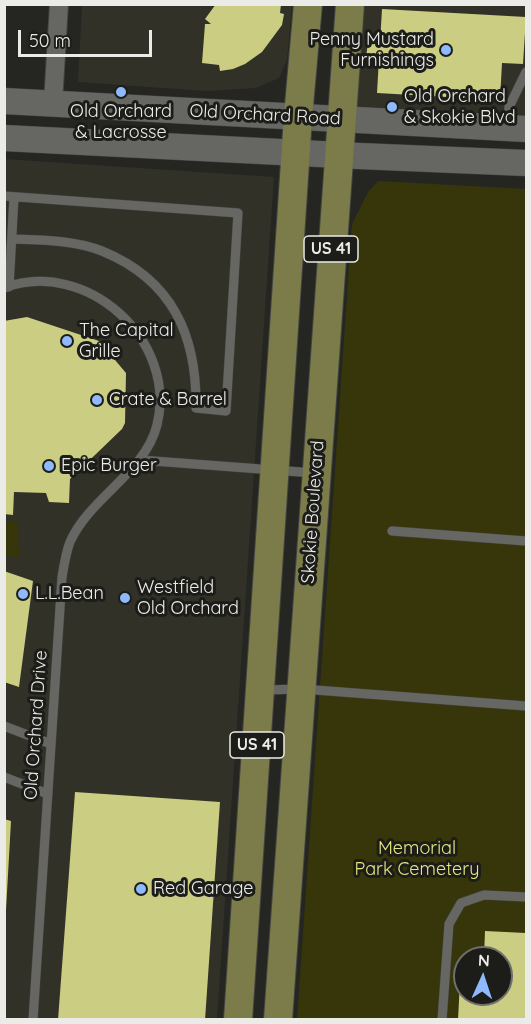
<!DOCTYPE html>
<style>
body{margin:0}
#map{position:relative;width:531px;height:1024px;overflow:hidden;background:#252622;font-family:Quicksand,sans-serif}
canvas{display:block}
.frame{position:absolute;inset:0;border:6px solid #ebebe8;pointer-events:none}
.north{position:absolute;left:453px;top:946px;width:60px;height:60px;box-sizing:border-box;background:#1c1c19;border:2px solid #6f6f6c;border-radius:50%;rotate:3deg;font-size:16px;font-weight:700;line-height:24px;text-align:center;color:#ebebe8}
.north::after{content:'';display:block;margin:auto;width:21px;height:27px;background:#8eb9fd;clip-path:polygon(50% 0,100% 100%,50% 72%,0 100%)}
.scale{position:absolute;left:18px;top:30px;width:134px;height:27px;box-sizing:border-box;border:3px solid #ebebe8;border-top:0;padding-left:8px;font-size:18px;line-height:21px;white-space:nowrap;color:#ebebe8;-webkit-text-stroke:4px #1c1c19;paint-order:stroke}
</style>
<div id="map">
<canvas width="531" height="1024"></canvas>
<div class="frame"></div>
<div class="north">N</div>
<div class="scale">50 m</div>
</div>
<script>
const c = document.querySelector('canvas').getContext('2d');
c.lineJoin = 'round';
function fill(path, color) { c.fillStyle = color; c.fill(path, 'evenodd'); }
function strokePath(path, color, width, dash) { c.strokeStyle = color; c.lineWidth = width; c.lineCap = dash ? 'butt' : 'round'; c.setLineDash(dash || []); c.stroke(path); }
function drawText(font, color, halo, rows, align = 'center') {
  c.font = font + ' Quicksand,sans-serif'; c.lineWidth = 6; c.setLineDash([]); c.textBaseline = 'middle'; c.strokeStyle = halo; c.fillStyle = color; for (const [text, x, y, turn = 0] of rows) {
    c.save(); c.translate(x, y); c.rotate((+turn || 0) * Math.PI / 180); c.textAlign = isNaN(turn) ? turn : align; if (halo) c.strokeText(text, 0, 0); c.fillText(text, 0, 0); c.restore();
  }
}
const built = new Path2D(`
 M 82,5 L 292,5 L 287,60 L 279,78 L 256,88 L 206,91 L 78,82 Z
 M 360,5 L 526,5 L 526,118 L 354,106 Z
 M 4,159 L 274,177 L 217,1019 L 5,1019 Z`);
const green = new Path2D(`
 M 378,181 L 526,189 L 526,1019 L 297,1020 L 352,224 L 368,192 ZM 465,958 L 501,958 L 501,994 L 465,994 Z
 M 5,521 L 18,522 L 19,558 L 5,555 Z`);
const building = new Path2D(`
 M 216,4 L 281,4 L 280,13 L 284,14 L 282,25 L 262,52 L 245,64 L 233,69 L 220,71 L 219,65 L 202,63 L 205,24 L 211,24 L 205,19 Z
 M 382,9 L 526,17 L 523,64 L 502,63 L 500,100 L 377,93 L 379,58 L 366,57 L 368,43 L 380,43 Z
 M 27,317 L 99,341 L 126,373 L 125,423 L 122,429 L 70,479 L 69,503 L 49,502 L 46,493 L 14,492 L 13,515 L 4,514 L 4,321 Z
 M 4,571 L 33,581 L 19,687 L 4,682 Z
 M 75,792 L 220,802 L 205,1020 L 58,1020 Z
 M 4,819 L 11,821 L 6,910 L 4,910 Z
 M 485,931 L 526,933 L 526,1020 L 458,1020 L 460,981 L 465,981 L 465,994 L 501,994 L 501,958 L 484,958 Z`);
const service = new Path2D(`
 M 508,126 L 509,107 L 526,72
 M 4,196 L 238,213 L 226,411 L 196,408 C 197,336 173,280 102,251 C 75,240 41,240 12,239
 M 9,287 L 14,197
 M 4,288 C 87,257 178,341 157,425 C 145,473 90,497 70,542 C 66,552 64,565 62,577 L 33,1020
 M 140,460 L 314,473
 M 392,531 L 526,541
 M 263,690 L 302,689 L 526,706
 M 4,726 L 51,744
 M 4,777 L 48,794
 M 442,1020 L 449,924 L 461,903 L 484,895 L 526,897`);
const minor = new Path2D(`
 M 53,103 L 59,4`);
const secondary = new Path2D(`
 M 4,101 L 526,129
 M 4,138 L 359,156 L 526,163`);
const primary = new Path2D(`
 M 238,1020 L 298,117 L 308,4
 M 278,1020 L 350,4`);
const markers = [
 [446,50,6,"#8eb9fd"],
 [121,92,6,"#8eb9fd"],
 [392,107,6,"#8eb9fd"],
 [67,341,6,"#8eb9fd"],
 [97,400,6,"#8eb9fd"],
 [49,466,6,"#8eb9fd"],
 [23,594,6,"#8eb9fd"],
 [125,598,6,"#8eb9fd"],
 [141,889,6,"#8eb9fd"]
];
const shields = [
 [331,249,54],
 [257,745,54]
];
const shieldNames = [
 ["US 41",331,249],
 ["US 41",257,745]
];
const poiNames = [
 ["Penny Mustard",434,40,"right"],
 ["Furnishings",434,61,"right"],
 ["Old Orchard",404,97],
 ["& Skokie Blvd",404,118],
 ["Old Orchard",121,112,"center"],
 ["& Lacrosse",121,133,"center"],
 ["The Capital",79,331],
 ["Grille",79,352],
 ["Crate & Barrel",109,400],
 ["Epic Burger",61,466],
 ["Westfield",137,588],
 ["Old Orchard",137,609],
 ["L.L.Bean",35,594],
 ["Red Garage",153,889]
];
const streetNames = [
 ["Old Orchard Road",265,115,3],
 ["Skokie Boulevard",313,512,-86],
 ["Old Orchard Drive",36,725,-86]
];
const parkNames = [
 ["Memorial",417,849],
 ["Park Cemetery",417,870]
];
fill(built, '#313128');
fill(green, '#36360a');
fill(building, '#cbcd82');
strokePath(service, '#434441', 10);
strokePath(minor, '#434441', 20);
strokePath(secondary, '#434441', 27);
strokePath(primary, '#434441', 30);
strokePath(service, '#666662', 9);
strokePath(minor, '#666662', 18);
strokePath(secondary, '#666662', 26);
strokePath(primary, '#7c7c4b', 28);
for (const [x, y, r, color] of markers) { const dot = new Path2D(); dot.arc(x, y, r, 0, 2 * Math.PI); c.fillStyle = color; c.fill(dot); strokePath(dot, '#1c1c19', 2); }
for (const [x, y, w] of shields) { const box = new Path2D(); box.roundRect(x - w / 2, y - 13, w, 26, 4.5); c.fillStyle = '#1c1c19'; c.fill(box); strokePath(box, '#ebebe8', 1.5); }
drawText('bold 16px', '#ebebe8', null, shieldNames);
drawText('18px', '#ebebe8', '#1c1c19', poiNames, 'left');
drawText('18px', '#ebebe8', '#1c1c19', streetNames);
drawText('18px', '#e5e77f', '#1c1c19', parkNames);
</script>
